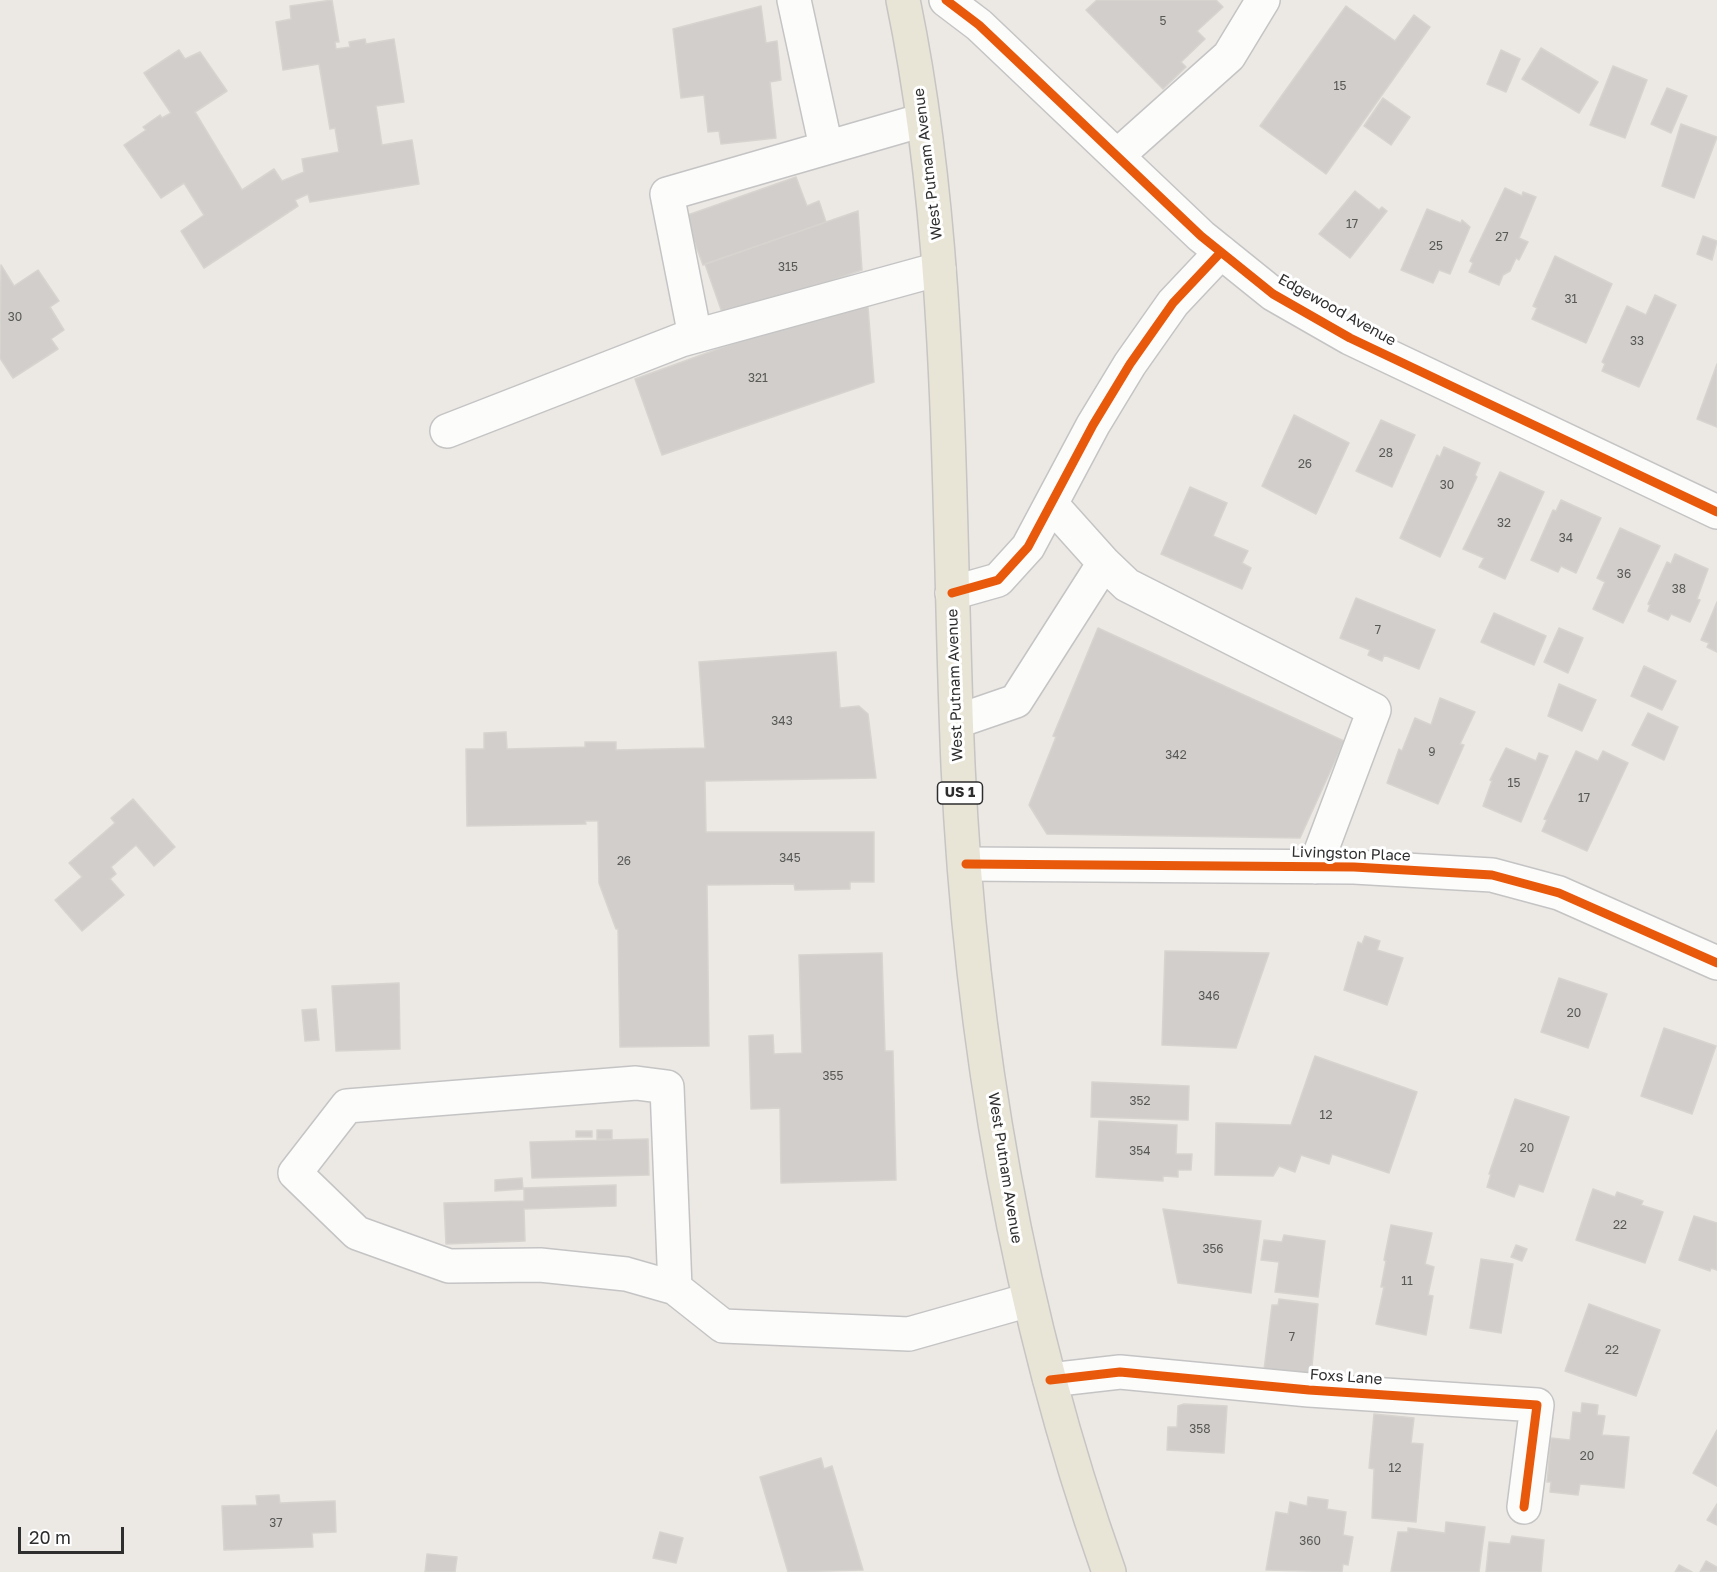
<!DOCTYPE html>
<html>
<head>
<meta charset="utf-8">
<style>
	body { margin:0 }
	#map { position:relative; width:1717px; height:1572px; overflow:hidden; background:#ece8e4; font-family:"Golos Text",sans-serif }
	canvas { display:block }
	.scale { position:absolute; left:18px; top:1527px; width:106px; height:27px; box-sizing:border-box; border:3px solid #2e2e2e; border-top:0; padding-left:8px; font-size:18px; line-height:21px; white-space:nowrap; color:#2e2e2e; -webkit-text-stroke:4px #fff; paint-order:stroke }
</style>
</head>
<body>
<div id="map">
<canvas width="1717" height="1572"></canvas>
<div class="scale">20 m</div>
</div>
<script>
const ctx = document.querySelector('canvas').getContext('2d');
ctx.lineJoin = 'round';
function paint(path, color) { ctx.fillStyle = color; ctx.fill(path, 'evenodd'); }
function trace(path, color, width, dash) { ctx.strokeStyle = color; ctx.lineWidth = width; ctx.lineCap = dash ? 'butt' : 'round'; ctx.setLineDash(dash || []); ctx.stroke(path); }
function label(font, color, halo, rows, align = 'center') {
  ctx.font = font + ' "Golos Text",sans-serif'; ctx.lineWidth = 6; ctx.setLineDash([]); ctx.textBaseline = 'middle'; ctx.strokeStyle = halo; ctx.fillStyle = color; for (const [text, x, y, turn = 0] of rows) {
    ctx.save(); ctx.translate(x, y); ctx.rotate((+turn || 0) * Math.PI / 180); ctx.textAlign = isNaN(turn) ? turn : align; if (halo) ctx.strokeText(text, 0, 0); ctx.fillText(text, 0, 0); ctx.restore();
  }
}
const building = new Path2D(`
	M332,0L339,42H335L336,49L350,47L349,42L365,39L366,44L394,39L404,102L376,106L382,145L412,140L419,184L310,202L308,194L295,200L298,206L204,268L181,231L204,215L184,183L161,198L124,145L146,130L143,127L160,115L162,118L171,113L144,73L179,50L185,59L200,52L227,91L195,112L242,190L274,169L282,181L304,172L302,159L339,152L335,128L330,129L319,64L283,70L276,22L291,19L290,6Z
	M1097,0H1216L1223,7L1197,31L1205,39L1181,62L1186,67L1163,89L1086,10Z
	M761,6L766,43L777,41L781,80L770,82L776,138L721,144L719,131L708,132L704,95L681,98L673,29Z
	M1346,6L1395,41L1414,15L1430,27L1326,174L1260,126Z
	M1541,48L1598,82L1579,113L1522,79Z
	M1501,50L1520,59L1506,92L1487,84Z
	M1613,66L1647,80L1625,138L1590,125Z
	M1667,88L1687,96L1671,133L1651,124Z
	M1383,98L1410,117L1391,145L1364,126Z
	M1681,124L1717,137L1694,198L1662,186Z
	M796,177L807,206L819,201L826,222L703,265L685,216Z
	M1505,188L1522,196L1523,192L1536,197L1519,238L1528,242L1519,260L1516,258L1510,271L1503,275L1499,285L1469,272L1473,263L1470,261Z
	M1355,191L1379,210L1382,207L1387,211L1350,258L1319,234Z
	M1427,209L1461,223L1462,220L1470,227L1450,274L1439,270L1433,283L1401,270Z
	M858,211L862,270L724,318L705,264Z
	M1703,236L1717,241L1712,260L1697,254Z
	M1555,256L1612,284L1586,343L1532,319L1537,308L1533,306Z
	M1,265L14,286L38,270L59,301L50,307L64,330L51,339L58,349L13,378L0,358Z
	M867,295L874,382L662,455L635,379Z
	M1655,295L1676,305L1639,387L1602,371L1605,364L1602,362L1627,306L1646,315Z
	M1717,364V427L1697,419Z
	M1294,415L1349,443L1316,514L1262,486Z
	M1381,420L1415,435L1392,487L1356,471Z
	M1444,447L1480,463L1475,475L1477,477L1440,557L1400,538L1437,455L1440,457Z
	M1500,472L1544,492L1505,579L1479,567L1484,558L1463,549Z
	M1190,487L1227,503L1213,536L1248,551L1242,563L1251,568L1242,589L1161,554Z
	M1561,500L1601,518L1576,573L1561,566L1558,572L1531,560L1553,510L1556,511Z
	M1620,528L1660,546L1623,623L1593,609L1605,582L1597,578Z
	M1675,554L1708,569L1697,599L1700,600L1690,622L1671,614L1668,620L1648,611L1650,605L1648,604L1667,562L1671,564Z
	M1356,598L1435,630L1419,669L1384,655L1382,661L1368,655L1370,650L1340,638Z
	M1717,602V652L1707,647L1709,643L1701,640Z
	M1494,613L1546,636L1534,665L1481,642Z
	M1098,628L1344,741L1300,838L1047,834L1029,805L1056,737L1053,736Z
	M1559,628L1583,638L1568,673L1544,662Z
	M836,652L840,708L859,706L868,714L876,778L705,781L706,832H874V882H850V889L795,890L794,884L707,885L709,1046L620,1047L618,929H616L599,883L598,821H585L586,824L467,826L466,749H484V733L506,732L507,749L585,747V742H616V750L705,748L699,662Z
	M1644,666L1676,681L1662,710L1631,696Z
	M1559,684L1596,700L1582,731L1548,716Z
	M1440,698L1475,712L1460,744L1464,745L1438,804L1387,783L1399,749L1402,751L1415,718L1431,725Z
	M1648,713L1678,727L1664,760L1632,745Z
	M1506,748L1536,761L1539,753L1548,756L1521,822L1483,806L1492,781L1490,780Z
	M1576,751L1598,761L1603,751L1628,763L1587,851L1542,831L1547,820L1544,819Z
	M133,799L175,847L154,866L136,845L111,867L116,874L110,879L124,895L82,931L55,900L82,877L69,863L115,823L111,818Z
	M1365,936L1380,941L1377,950L1403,958L1387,1005L1344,990L1358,942L1362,944Z
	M1165,951L1269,953L1236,1048L1162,1045Z
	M882,953L885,1051H893L896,1180L781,1183L780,1108L751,1109L749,1036L773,1035L774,1054L802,1053L799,955Z
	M1559,978L1607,994L1588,1048L1541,1032Z
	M399,983L400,1049L336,1051L332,986Z
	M316,1009L319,1040L305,1041L302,1010Z
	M1664,1028L1716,1046L1692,1114L1641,1096Z
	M1315,1056L1417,1092L1389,1173L1332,1154L1329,1164L1301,1155L1295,1172L1279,1166L1273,1176L1215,1175L1216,1123L1291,1125Z
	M1092,1082L1189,1086L1188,1120L1091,1117Z
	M1515,1099L1569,1117L1543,1192L1519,1184L1514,1197L1487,1187L1491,1174H1489Z
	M1099,1121L1177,1125L1176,1154H1192L1191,1170H1178V1177L1163,1176V1181L1096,1177Z
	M597,1130H612V1139H597Z
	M576,1131H592V1137H576Z
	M648,1139L649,1175L532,1178L530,1142Z
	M522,1178L523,1189L495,1191V1180Z
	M616,1185V1206L524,1209L525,1241L446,1244L444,1203L524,1201V1188Z
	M1593,1189L1615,1197L1617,1192L1643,1201L1641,1205L1663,1212L1645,1263L1576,1240Z
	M1163,1209L1261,1221L1251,1293L1178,1283Z
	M1694,1216L1717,1223V1270L1711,1268L1710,1271L1679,1260Z
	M1391,1225L1432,1233L1425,1264L1434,1267L1428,1295L1433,1296L1426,1335L1376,1324L1384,1287H1381L1386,1261L1384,1260Z
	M1284,1235L1325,1241L1318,1297L1275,1292L1279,1262L1261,1260L1264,1240L1282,1242Z
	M1516,1245L1527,1249L1522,1261L1511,1257Z
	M1481,1259L1513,1264L1501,1333L1470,1328Z
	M1279,1299L1318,1304L1311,1376L1264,1370L1272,1305H1278Z
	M1589,1304L1660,1330L1636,1396L1565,1371Z
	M1582,1403L1598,1405L1597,1415L1605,1416L1602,1435L1629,1437L1624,1488L1580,1484L1578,1495L1550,1492L1551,1482H1547L1551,1438L1570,1440L1573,1412L1581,1413Z
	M1184,1404L1227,1406L1224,1453L1167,1450L1168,1427H1177L1178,1406Z
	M1374,1414L1414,1418L1411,1443L1423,1444L1416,1522L1372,1518L1374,1469L1369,1468Z
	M1717,1430V1486L1693,1473Z
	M821,1458L824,1469L832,1466L863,1570L788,1572L760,1477Z
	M279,1495L280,1503L335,1501L336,1532L312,1533L313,1547L224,1550L222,1506L257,1505L256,1496Z
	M1308,1497L1328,1500L1327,1509L1346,1512L1343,1535L1353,1537L1348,1565L1343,1564L1342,1572L1266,1570L1276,1512L1288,1514L1290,1502L1307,1506Z
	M1717,1504V1525L1707,1520Z
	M1446,1522L1485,1527L1479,1572H1391L1398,1532H1408V1528L1445,1533Z
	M660,1532L683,1538L676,1563L653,1558Z
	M1512,1536L1544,1540L1541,1572H1486L1489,1542L1510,1544Z
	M427,1554L457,1557L455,1572H425Z
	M1706,1561L1717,1567V1572H1700Z
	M1679,1565L1692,1572H1675Z`);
const minor = new Path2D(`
	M794,0L826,147
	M946,0L979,25L1201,236L1273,294L1350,338L1717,512
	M1117,156L1229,56L1263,0
	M695,336L667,194L923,120
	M447,431L681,340L939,269
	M1104,563L1127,585L1374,710L1315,867
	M952,593L998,580L1028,547L1093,425L1130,364L1173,303L1221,252
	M958,721L1016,701L1104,563L1052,505
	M966,864L1354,867L1492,875L1559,893L1717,963
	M675,1288L667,1087L636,1083L347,1106L295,1173L357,1233L449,1266L540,1265L626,1274L675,1288L723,1326L909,1334L1029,1300
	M1050,1380L1120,1372L1309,1390L1537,1405L1524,1507`);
const major = new Path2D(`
	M903,0C955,251 947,510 958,765C970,1035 1018,1317 1109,1572`);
const cycleway = new Path2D(`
	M946,0L979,25L1201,236L1273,294L1350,338L1717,512
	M952,593L998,580L1028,547L1093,425L1130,364L1173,303L1221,252
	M966,864L1354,867L1492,875L1559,893L1717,963
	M1050,1380L1120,1372L1309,1390L1537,1405L1524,1507`);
const numberNames = [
	["5",1163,21],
	["15",1340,86],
	["17",1352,224],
	["27",1502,237],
	["25",1436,246],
	["315",788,267],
	["31",1571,299],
	["30",15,317],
	["33",1637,341],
	["321",758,378],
	["28",1386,453],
	["26",1305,464],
	["30",1447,485],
	["32",1504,523],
	["34",1566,538],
	["36",1624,574],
	["38",1679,589],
	["7",1378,630],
	["343",782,721],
	["9",1432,752],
	["342",1176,755],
	["15",1514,783],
	["17",1584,798],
	["345",790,858],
	["26",624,861],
	["346",1209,996],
	["20",1574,1013],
	["355",833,1076],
	["352",1140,1101],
	["12",1326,1115],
	["20",1527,1148],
	["354",1140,1151],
	["22",1620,1225],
	["356",1213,1249],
	["11",1407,1281],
	["7",1292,1337],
	["22",1612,1350],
	["358",1200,1429],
	["20",1587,1456],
	["12",1395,1468],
	["37",276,1523],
	["360",1310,1541]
];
const shields = [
	[960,793,45]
];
const shieldNames = [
	["US 1",960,793]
];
const streetNames = [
	["West Putnam Avenue",928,164,-97],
	["Edgewood Avenue",1337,310,29],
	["West Putnam Avenue",955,685,-92],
	["Livingston Place",1351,854,2],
	["West Putnam Avenue",1005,1168,81],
	["Foxs Lane",1346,1377,4]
];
paint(building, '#d1cecb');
trace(building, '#d7d4d0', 1.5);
trace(minor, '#c5c4c5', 36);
trace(major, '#c6c5c4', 36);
trace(minor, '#fcfcfb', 33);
trace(major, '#e8e4d6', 33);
trace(cycleway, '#e8590c', 9);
label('12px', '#585857', null, numberNames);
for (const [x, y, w] of shields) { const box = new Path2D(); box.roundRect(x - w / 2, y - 11, w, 22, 4.5); ctx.fillStyle = '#fff'; ctx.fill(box); trace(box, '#2e2e2e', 1.5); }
label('bold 14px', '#2e2e2e', null, shieldNames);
label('15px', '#2e2e2e', '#fff', streetNames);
</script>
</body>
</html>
